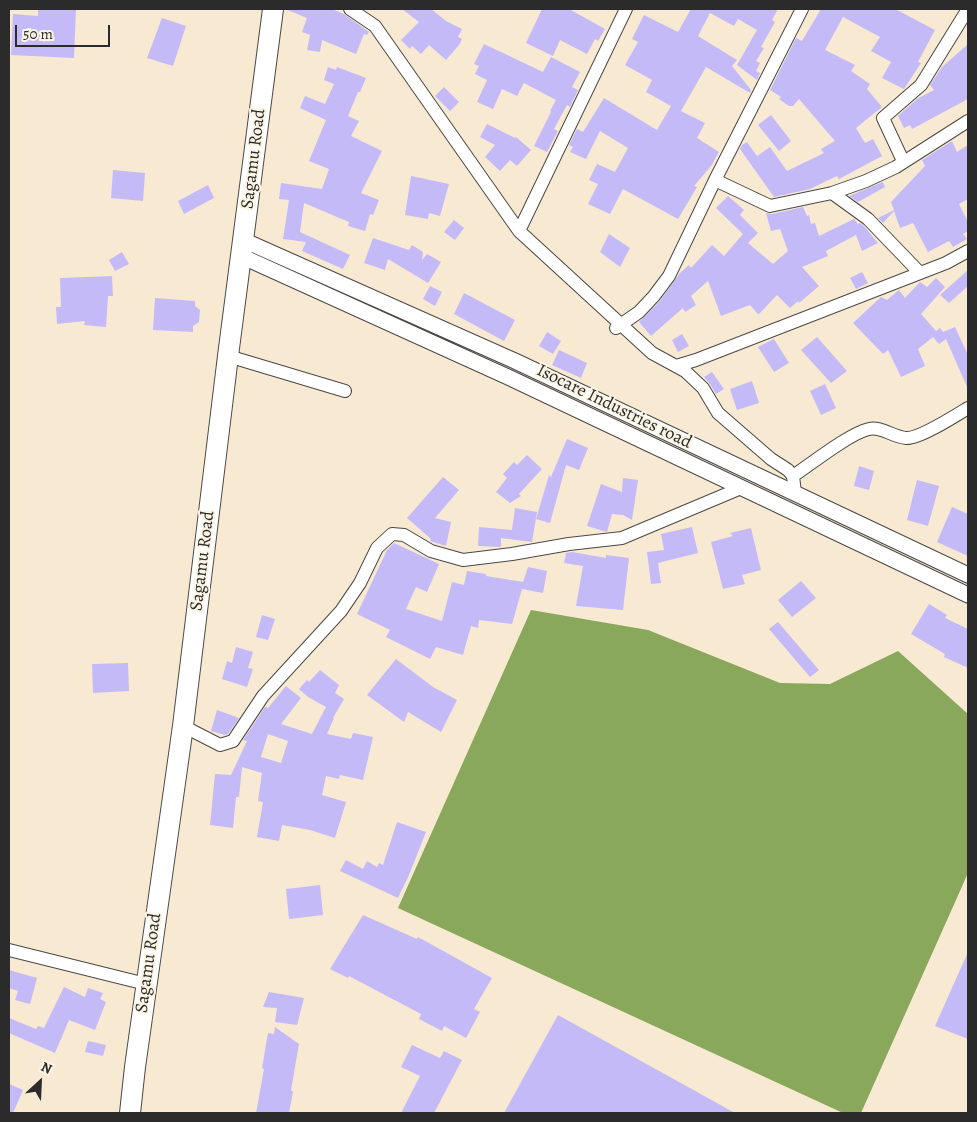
<!DOCTYPE html>
<html>
<head>
<meta charset="utf-8">
<style>
	body { margin:0 }
	#map { position:relative; width:977px; height:1122px; overflow:hidden; background:#f8e9d3; font-family:Alegreya,serif }
	canvas { display:block }
	.frame { position:absolute; inset:0; border:10px solid #2b2b2b; pointer-events:none }
	.north { position:absolute; left:15px; top:1057px; width:50px; height:50px; -webkit-text-stroke:4px #fcf5e5; paint-order:stroke; rotate:25deg; font-size:14px; font-weight:700; line-height:20px; text-align:center; color:#2b2b2b }
	.north::after { content:''; display:block; margin:auto; width:18px; height:22px; background:#2b2b2b; clip-path:polygon(50% 0,100% 100%,50% 72%,0 100%) }
	.scale { position:absolute; left:15px; top:25px; width:95px; height:22px; box-sizing:border-box; border:2px solid #2b2b2b; border-top:0; padding-left:6px; font-size:15px; line-height:18px; white-space:nowrap; color:#2b2b2b; -webkit-text-stroke:4px #fcf5e5; paint-order:stroke }
</style>
</head>
<body>
<div id="map">
<canvas width="977" height="1122"></canvas>
<div class="frame"></div>
<div class="north">N</div>
<div class="scale">50 m</div>
</div>
<script>
const ctx = document.querySelector('canvas').getContext('2d');
ctx.lineJoin = 'round';
function paint(path, color) { ctx.fillStyle = color; ctx.fill(path, 'evenodd'); }
function trace(path, color, width, dash) { ctx.strokeStyle = color; ctx.lineWidth = width; ctx.lineCap = dash ? 'butt' : 'round'; ctx.setLineDash(dash || []); ctx.stroke(path); }
function label(font, color, halo, rows, align = 'center') {
  ctx.font = font + ' Alegreya,serif'; ctx.lineWidth = 4; ctx.setLineDash([]); ctx.textBaseline = 'middle'; ctx.strokeStyle = halo; ctx.fillStyle = color; for (const [text, x, y, turn = 0] of rows) {
    ctx.save(); ctx.translate(x, y); ctx.rotate((+turn || 0) * Math.PI / 180); ctx.textAlign = isNaN(turn) ? turn : align; if (halo) ctx.strokeText(text, 0, 0); ctx.fillText(text, 0, 0); ctx.restore();
  }
}
const forest = new Path2D(`
	M531,610L648,630L780,683L830,684L898,651L968,714V873L861,1113H843L398,908Z`);
const building = new Path2D(`
	M38,9H76L74,58L11,55L13,14L38,16Z
	M285,9H332L344,14L369,32L367,35L364,34L356,54L322,40L320,52L307,50L310,35L302,32L307,18Z
	M402,9H431L446,21L462,29L458,37L462,39L459,45L446,60L429,45L421,54L412,46L410,49L401,40L419,22Z
	M542,9H569L605,29L598,41L595,39L587,54L560,40L553,56L526,43Z
	M691,9H778L772,20L775,22L761,47L764,48L756,61L760,63L756,71L760,73L757,80L737,65L757,30L738,19L734,26L710,13L698,36L737,60L732,66L751,90L750,93L706,67L681,111L705,123L697,138L719,152L711,166L694,186L697,187L678,219L623,189L610,214L588,204L598,184L589,180L597,164L615,172L628,148L600,131L586,159L570,152L573,147L569,145L577,129L583,132L604,98L657,130L671,106L646,92L652,80L625,65L638,42L632,39L644,15L678,32Z
	M821,9H895L935,30L918,62L921,63L904,89L882,78L891,62L871,51L880,37L843,17L825,50L855,65L851,71L870,84L867,89L882,107L856,128L865,143L873,139L882,156L839,179L837,176L810,189L774,197L740,149L742,145L747,142L757,156L770,147L787,171L824,153L821,149L835,141L799,99L793,106H789L779,99L781,97L770,90L796,38L802,41Z
	M162,18L186,26L173,66L147,58Z
	M484,44L543,72L551,57L580,72L572,87L578,90L570,107L567,105L554,129L558,131L547,152L534,146L551,112L550,111L556,100L524,83L517,96L502,89L493,109L477,102L487,80L475,74L479,66L474,64Z
	M968,44V99L912,129L910,125L904,128L898,116L917,99L934,90L930,85L942,67Z
	M328,67L336,70L337,67L366,78L360,92H358L348,116L359,121L351,136L382,151L361,193L379,200L373,215L370,214L365,231L348,226L349,222L304,203L300,232L350,255L343,269L302,251L306,242L283,239L289,200L279,199L281,183L322,189L329,169L309,161L326,120L300,108L305,96L325,104L334,84L324,80Z
	M444,87L459,102L450,111L435,96Z
	M771,115L791,141L779,151L758,125Z
	M487,124L515,138L516,137L531,150L517,166L510,160L500,171L485,157L495,145L480,137Z
	M952,141L957,152L968,145V199L959,204L968,222V231L963,234L967,239L953,247L949,241L928,252L913,223L900,228L894,211L883,223L878,218L894,210L891,202L925,166L922,160Z
	M113,170L145,173L143,201L111,198Z
	M411,176L449,184L440,216L429,213L428,219L405,215Z
	M883,182L885,187L858,202L849,196Z
	M208,185L214,198L184,214L178,201Z
	M728,196L744,210L740,215L758,233L748,243L773,264L788,251L780,229L771,231L766,213L772,214L803,207L807,216L809,215L811,224L815,223L819,236L854,219L858,224L860,223L863,225L878,243L862,251L856,235L826,251L828,256L802,267L819,286L799,303L798,301L790,308L777,295L759,314H758L750,305L721,316L708,281L691,296L696,305L685,312L683,308L651,336L639,322L660,301L680,273L689,265L691,268L712,245L724,256L743,234L716,208Z
	M454,220L464,228L455,240L444,232Z
	M609,234L630,248L620,267L600,252Z
	M373,238L409,250L412,245L423,252L422,260L427,254L441,262L428,283L388,259L385,270L364,263Z
	M122,252L129,264L115,271L109,260Z
	M968,270V286L949,303L940,295Z
	M862,272L868,283L856,289L850,278Z
	M112,276L113,296H108L106,327L84,325L85,321L57,324L56,307H61L60,278Z
	M936,278L945,287L921,314L936,331L940,328L943,332L955,327L968,355V389L946,339L939,344L933,337L918,349L925,366L901,377L888,350L883,354L853,323L881,297L887,300L899,290L905,298L920,282L927,287Z
	M430,286L442,292L435,306L423,299Z
	M464,293L515,320L504,341L454,314Z
	M155,298L195,301V306L200,310L199,322L193,326V332L153,330Z
	M547,332L561,341L553,354L539,346Z
	M682,334L689,346L678,352L672,340Z
	M817,337L847,371L831,383L801,350Z
	M774,339L789,363L774,372L758,347Z
	M559,350L587,363L581,378L552,365Z
	M712,372L724,389L716,394L710,384L704,377Z
	M752,381L759,403L737,410L730,389Z
	M825,384L836,408L821,415L810,391Z
	M567,439L588,448L579,470L566,465L550,523L536,519L549,475L551,477Z
	M527,455L542,469L519,494L521,496L510,503L496,492L507,478L503,474L514,462L517,465Z
	M859,466L874,471L869,490L854,486Z
	M443,477L459,490L435,518L451,522L446,546L430,541L431,539L407,518Z
	M623,478L638,480L632,520L623,515L612,514L607,532L587,526L601,484L622,492Z
	M917,480L939,486L928,526L907,520Z
	M952,507L968,514V556L937,542Z
	M515,508L537,512L532,542L501,538V547L478,546L479,527L512,530Z
	M692,527L698,553L658,563L661,583L651,584L647,552L664,550L661,534Z
	M751,528L761,570L742,575L745,584L723,589L711,542L733,536L730,533Z
	M394,543L439,564L427,592L416,587L406,609L442,621L452,582L464,585L467,571L486,574V576L523,582L528,567L547,571L543,593L522,589L512,624L479,620L478,628L471,626L463,655L436,647L430,659L386,637L390,630L357,614L387,550Z
	M572,552L606,558V555L629,558L623,610L576,606L583,566L564,563L566,553Z
	M801,581L816,598L792,617L778,600Z
	M929,604L947,615L945,618L968,629V668L944,657L945,654L911,634Z
	M262,615L275,619L268,640L256,637Z
	M778,622L819,670L810,677L769,629Z
	M236,647L253,652L248,668L253,669L247,687L222,679L227,661L232,663Z
	M396,659L433,687L457,700L441,732L408,712L404,722L367,695Z
	M128,663L129,691L93,693L92,664Z
	M320,670L339,685L335,693L344,699L333,718H334L327,734L351,739L353,733L373,737L363,780L340,775L339,779L326,776L322,795L346,802L335,838L310,830L282,825L279,841L257,837L263,802L258,801L262,773L242,767L239,797H236L233,828L210,825L215,774L231,775L247,741L243,740L265,707L268,708L286,686L301,698L281,724L312,734L326,707L308,697L299,689L307,680L309,682ZM268,734L288,741L281,763L261,757Z
	M217,710L239,718L228,734L225,735L211,731Z
	M397,822L426,832L409,875L398,898L340,871L346,860L363,869L367,861L377,867L379,863L383,865Z
	M320,885L323,915L289,919L286,889Z
	M363,915L417,939L418,937L492,978L474,1009L480,1012L466,1038L444,1026L442,1031L419,1019L421,1014L349,976L348,978L330,969Z
	M968,952V1039L935,1026Z
	M9,970L37,978L30,1004L15,1000L18,991L9,988Z
	M64,987L85,997L88,988L103,993L100,999L106,1002L95,1030L69,1020L55,1053L9,1033V1018L36,1029L38,1026L44,1028Z
	M269,992L304,998L297,1025L275,1022L277,1008L263,1007Z
	M558,1015L735,1113H504Z
	M275,1027L299,1044L291,1090L293,1092L289,1113H256L264,1069L262,1068L268,1033L274,1034Z
	M88,1041L106,1045L103,1056L85,1052Z
	M412,1045L440,1058L444,1051L462,1060L434,1113H401L420,1076L401,1067Z
	M9,1084L23,1090L13,1113H9Z`);
const minor = new Path2D(`
	M350,9L375,26L519,231L652,353L685,371L703,388L718,413L771,459L788,470L793,476L795,493
	M903,161L883,118L921,85L968,9
	M715,180L770,206L832,193L866,181L896,167L968,121
	M832,193L868,219L920,273
	M519,231L626,9
	M616,328L639,312L654,296L669,276L715,180L802,9
	M228,356L345,391
	M676,366L696,360L946,263L968,251
	M793,476C811,464 850,433 869,429C881,426 893,437 906,438C919,439 955,416 968,408
	M183,726L220,745L233,741L263,696L341,611L360,583L377,548L392,534L404,535L431,551L463,560L512,554L569,544L622,538L741,488
	M9,950L146,984`);
const tertiary = new Path2D(`
	M243,240L515,361L968,575
	M241,256L508,377L968,595`);
const trunk = new Path2D(`
	M130,1113L135,1067L183,726L228,356L273,9`);
const streetNames = [
	["Sagamu Road",254,159,-83],
	["Isocare Industries road",614,407,26],
	["Sagamu Road",203,561,-83],
	["Sagamu Road",149,963,-82]
];
paint(forest, '#89a85b');
paint(building, '#c4baf8');
trace(minor, '#4a4844', 14);
trace(tertiary, '#4a4844', 17);
trace(trunk, '#4a4844', 22);
trace(minor, '#fff', 12);
trace(tertiary, '#fff', 15);
trace(trunk, '#fff', 20);
label('18px', '#2b2b2b', '#fcf5e5', streetNames);
</script>
</body>
</html>
